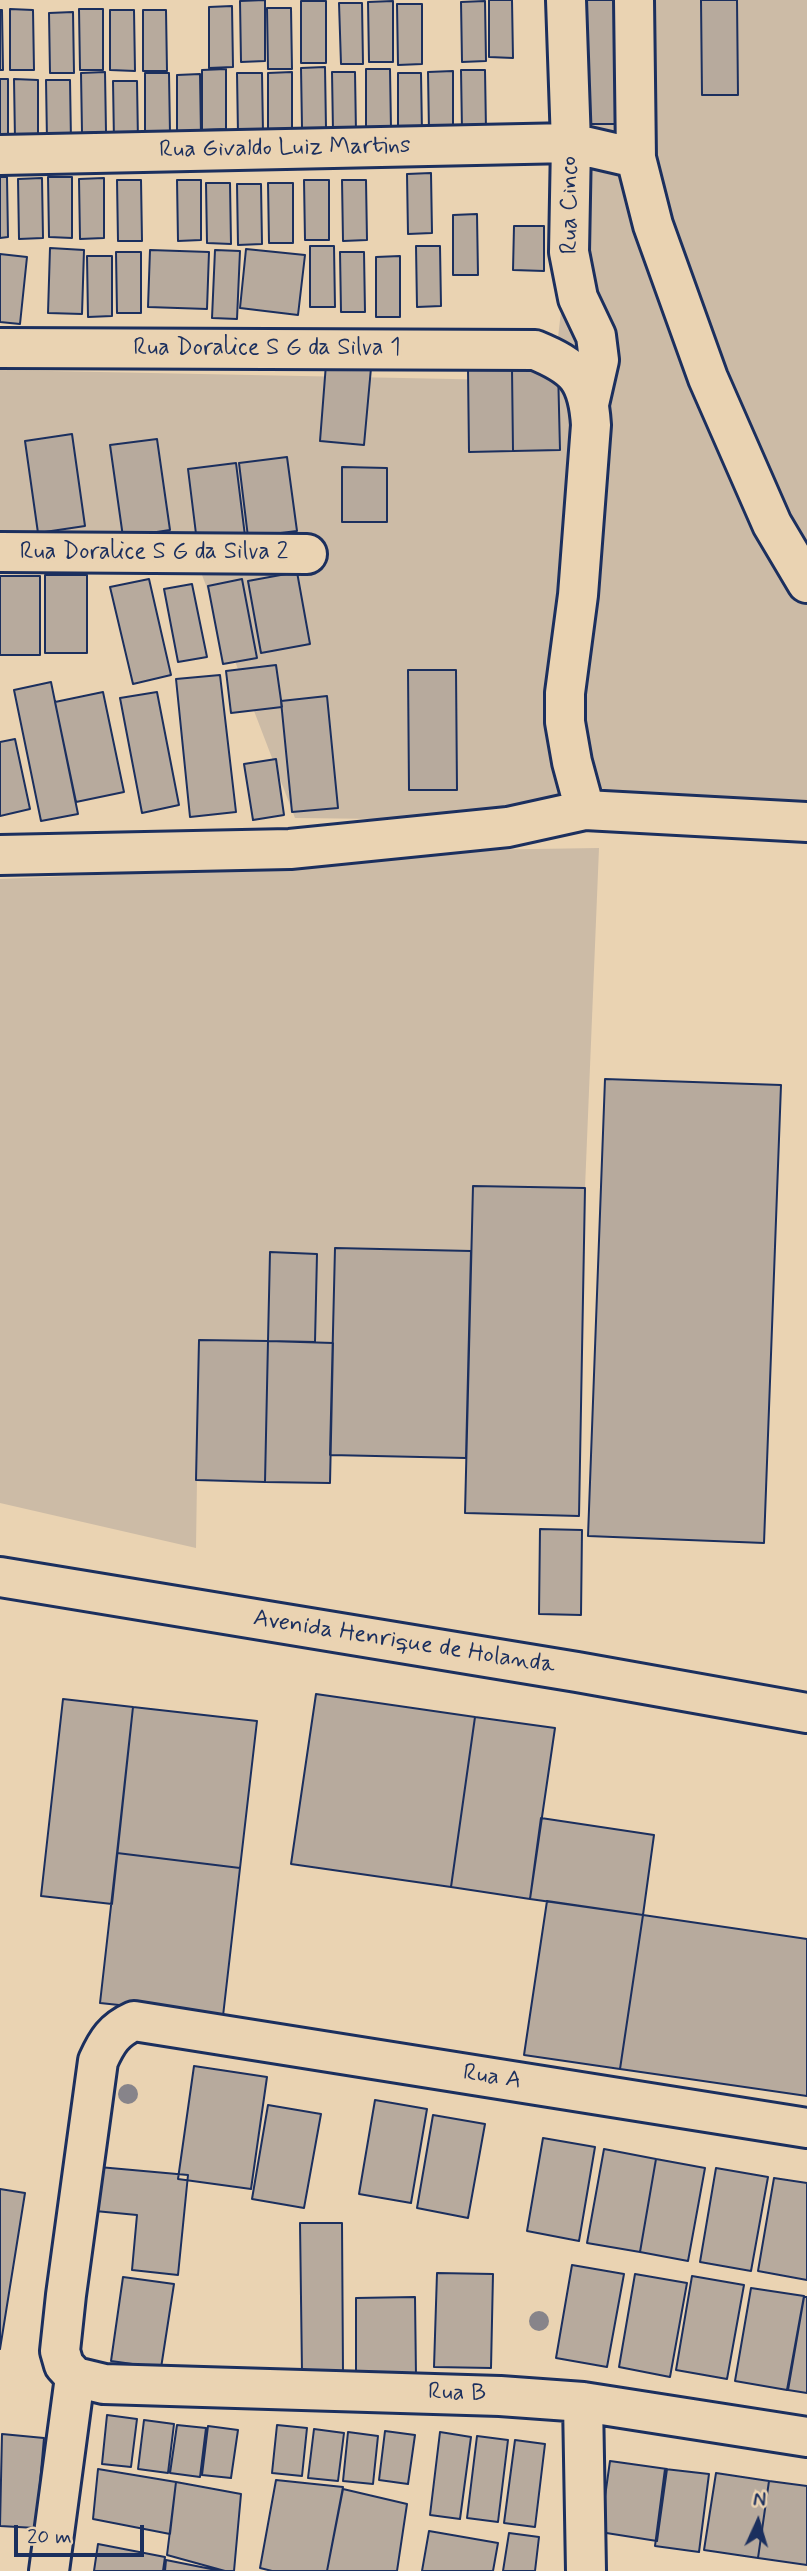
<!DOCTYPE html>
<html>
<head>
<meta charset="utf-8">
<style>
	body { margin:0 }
	#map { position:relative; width:807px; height:2571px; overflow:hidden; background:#ead3b2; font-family:Mynerve,sans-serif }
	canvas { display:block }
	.north { position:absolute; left:723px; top:2487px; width:70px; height:70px; -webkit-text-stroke:5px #ead3b2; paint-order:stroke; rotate:4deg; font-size:19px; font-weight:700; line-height:28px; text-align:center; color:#1b2f5e }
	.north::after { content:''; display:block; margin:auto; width:24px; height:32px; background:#1b2f5e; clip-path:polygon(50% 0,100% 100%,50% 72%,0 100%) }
	.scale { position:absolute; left:14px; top:2525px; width:130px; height:32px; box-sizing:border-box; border:4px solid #1b2f5e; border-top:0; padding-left:9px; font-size:21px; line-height:24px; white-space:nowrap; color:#1b2f5e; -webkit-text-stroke:5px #ead3b2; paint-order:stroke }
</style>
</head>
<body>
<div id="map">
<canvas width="807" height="2571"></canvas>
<div class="north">N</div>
<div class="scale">20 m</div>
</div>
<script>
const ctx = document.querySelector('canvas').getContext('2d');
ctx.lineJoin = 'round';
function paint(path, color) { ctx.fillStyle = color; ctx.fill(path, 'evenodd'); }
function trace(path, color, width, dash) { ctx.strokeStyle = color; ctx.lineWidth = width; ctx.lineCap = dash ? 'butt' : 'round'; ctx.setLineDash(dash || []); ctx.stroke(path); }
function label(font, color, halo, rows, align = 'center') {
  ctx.font = font + ' Mynerve,sans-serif'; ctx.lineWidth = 7; ctx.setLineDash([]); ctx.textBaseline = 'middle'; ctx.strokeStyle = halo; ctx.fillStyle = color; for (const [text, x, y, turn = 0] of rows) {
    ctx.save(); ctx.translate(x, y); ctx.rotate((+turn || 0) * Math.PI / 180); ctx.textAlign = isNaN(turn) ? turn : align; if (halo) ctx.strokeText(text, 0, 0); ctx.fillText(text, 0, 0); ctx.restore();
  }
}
const green = new Path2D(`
	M576,0H807V824L295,818L202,575L0,548V370L553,381L579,155Z
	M599,848L585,1188L473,1186L471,1251L335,1248L333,1343L199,1340L196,1548L0,1503V879L142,873L401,851Z`);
const building = new Path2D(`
	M265,0V61L241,62L240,1Z
	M489,0H512L513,58L489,57Z
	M586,0H622L623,124H587Z
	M701,0H737L738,95H702Z
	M301,1H326V63H301Z
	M393,1V62H369L368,2Z
	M485,1L486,61L462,62L461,2Z
	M339,3H362L363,64H341Z
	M397,4H422V64L398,65Z
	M232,6L233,67L209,68V7Z
	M267,8H291L292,69H268Z
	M10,9L33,10L34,70H10Z
	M79,9H103V70H80Z
	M0,10H2L3,70H0Z
	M110,10H134L135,71L110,70Z
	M143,10H166L167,71H143Z
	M73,12L74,73H50L49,13Z
	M325,67L326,128H302L301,68Z
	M226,69V129L202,130V70Z
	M366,69H390L391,129H366Z
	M461,70H485L486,130L462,131Z
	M453,71V132H429L428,72Z
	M105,72L106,132L82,133L81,73Z
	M292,72V132L268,133V73Z
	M332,72H355L356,133L333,132Z
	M145,73H169L170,133L145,134Z
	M237,73H262L263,133L238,134Z
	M398,73H421L422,133H398Z
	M200,74L201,135H177V75Z
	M0,79H8V139H0Z
	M14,79L38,80V140H15Z
	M46,80H70L71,141H47Z
	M113,81H137L138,141L114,142Z
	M431,173L432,233L408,234L407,174Z
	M0,177H7L8,237L0,238Z
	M48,177H72V238L49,237Z
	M42,178L43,238L19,239L18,179Z
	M104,178V238L80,239L79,179Z
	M117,180H141L142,241H118Z
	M177,180H201V240L178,241Z
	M304,180H329V240H305Z
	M342,180H366L367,240L343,241Z
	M206,183H230L231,244L207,243Z
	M268,183H293V243H269Z
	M237,184H261L262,244L238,245Z
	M477,214L478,275H453V215Z
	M514,226H544V271L513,270Z
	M310,246H334L335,307H310Z
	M416,246H440L441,306L417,307Z
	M50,248L84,250L82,314L48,313Z
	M246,249L305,255L298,315L240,308Z
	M150,250L209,252L207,309L148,307Z
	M215,250L240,251L237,319L212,318Z
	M116,252H141V313H117Z
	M340,252H364L365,312H341Z
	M0,254L27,257L20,324L0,322Z
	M87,256H112V316L88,317Z
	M400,256V317H376V257Z
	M326,364L371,368L364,445L320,441Z
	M558,368L560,450L513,451L512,369Z
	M468,369H512L513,451L469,452Z
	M72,434L85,526L38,533L25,441Z
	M157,439L170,530L123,537L110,445Z
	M287,457L297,531L248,537L239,463Z
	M236,463L245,536L197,542L188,469Z
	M342,467L387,468V522H342Z
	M297,572L310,644L261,653L248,581Z
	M45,575H87V653H45Z
	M0,576H40V655H0Z
	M149,579L171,675L133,684L110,587Z
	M242,579L257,658L223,664L208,586Z
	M192,584L207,657L178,662L164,589Z
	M276,665L282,707L231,713L226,671Z
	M408,670H456L457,790H409Z
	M220,675L236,812L190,817L176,679Z
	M51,682L78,814L41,821L14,690Z
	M103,692L124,792L76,802L55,702Z
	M157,692L179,805L142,813L120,698Z
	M327,696L338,808L292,812L281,701Z
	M15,739L30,809L0,816V742Z
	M276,759L284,815L253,820L244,764Z
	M605,1079L781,1085L764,1543L588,1536Z
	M473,1186L585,1188L579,1516L465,1513Z
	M335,1248L471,1251L466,1458L330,1455Z
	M270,1252L317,1254L315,1342L268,1341Z
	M199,1340L268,1341L265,1482L196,1480Z
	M268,1341L333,1343L330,1483L265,1482Z
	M540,1529L582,1530L581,1615L539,1614Z
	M316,1694L475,1717L451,1887L291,1864Z
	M63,1699L133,1707L112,1904L41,1896Z
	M133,1707L257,1721L240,1868L117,1853Z
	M475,1717L555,1728L530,1899L451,1887Z
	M541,1818L654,1835L643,1915L530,1899Z
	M117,1853L240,1868L223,2016L100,2003Z
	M547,1901L643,1915L620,2069L524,2055Z
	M643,1915L807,1939V2096L620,2069Z
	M194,2066L267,2077L251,2189L178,2179Z
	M375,2100L427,2109L411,2203L359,2194Z
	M268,2105L321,2114L304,2208L252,2199Z
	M433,2115L485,2124L468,2218L417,2208Z
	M543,2138L595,2147L579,2241L527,2231Z
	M604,2149L656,2159L640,2252L587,2243Z
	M656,2159L705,2168L688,2261L640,2252Z
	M99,2167L188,2175L178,2275L132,2270L137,2215L95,2211Z
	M716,2168L768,2177L751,2271L700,2262Z
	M774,2178L807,2183V2280L758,2271Z
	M0,2189L25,2193L0,2349Z
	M300,2223H342L343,2373H302Z
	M572,2265L624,2274L607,2367L556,2358Z
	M437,2273L493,2274L491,2368L434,2367Z
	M635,2274L687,2283L670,2377L619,2367Z
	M692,2276L744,2285L727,2379L676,2370Z
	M123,2277L174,2284L161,2368L111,2361Z
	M751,2288L804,2296L787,2390L735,2381Z
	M415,2297L416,2377L356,2378V2298Z
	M804,2297H807V2393L788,2390Z
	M107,2415L137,2419L131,2467L102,2464Z
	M144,2420L174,2424L168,2473L138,2469Z
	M177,2425L206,2428L200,2477L170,2473Z
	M277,2425L307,2428L302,2476L272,2473Z
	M208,2426L238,2430L231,2478L202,2475Z
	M314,2429L344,2433L338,2481L308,2478Z
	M385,2431L415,2435L408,2484L379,2480Z
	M348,2432L378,2436L373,2484L343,2481Z
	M440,2432L471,2437L460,2519L430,2515Z
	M2,2434L44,2438L36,2528L0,2526Z
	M477,2436L508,2440L498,2522L467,2518Z
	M515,2440L545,2444L535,2527L504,2523Z
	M610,2461L667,2469L657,2541L600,2532Z
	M98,2469L176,2482L170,2534L93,2519Z
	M665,2469L709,2474L699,2552L655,2546Z
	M716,2473L769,2481L758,2558L704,2550Z
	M276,2480L343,2487L327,2571H272L260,2568Z
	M769,2481L807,2486V2565L758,2558Z
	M176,2482L241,2494L234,2571H225L167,2555Z
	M343,2489L407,2504L397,2571H327Z
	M429,2531L498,2543L493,2571H422Z
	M509,2533L539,2537L535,2571H503Z
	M98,2544L165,2557L163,2571H94Z
	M166,2560L221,2571H165Z`);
const minor = new Path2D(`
	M566,0L571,143L569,252L578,298L596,336L599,360L589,404
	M634,0L636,158
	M0,155L571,143L636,158L653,225L708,378L772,524L807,583
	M0,348L535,350C576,367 588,379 591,425L578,595L565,693V722L572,762L585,810
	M0,552L307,554
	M0,855L290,849L508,827L585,810L807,822
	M807,2128L134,2021C114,2030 107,2041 98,2061L66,2295L60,2351L64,2365L75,2377L104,2384L500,2396L583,2402L807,2437
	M583,2402L586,2571
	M49,2571L75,2377`);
const major = new Path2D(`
	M0,1577L577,1672L807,1713`);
const trees = [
	[128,2094],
	[539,2321]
];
const streetNames = [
	["Rua Givaldo Luiz Martins",285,149,-1],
	["Rua Cinco",571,205,-90],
	["Rua Doralice S G da Silva 1",267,349],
	["Rua Doralice S G da Silva 2",154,553],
	["Avenida Henrique de Holanda",404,1643,9],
	["Rua A",492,2078,9],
	["Rua B",457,2394,2]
];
paint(green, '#ccbba6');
paint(building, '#b7aa9d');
trace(building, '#1b2f5e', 2);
trace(minor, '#1b2f5e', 44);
trace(major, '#1b2f5e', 44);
trace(minor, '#ead3b2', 38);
trace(major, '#ead3b2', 38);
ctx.fillStyle = '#87848a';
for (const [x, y] of trees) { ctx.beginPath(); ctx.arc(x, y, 10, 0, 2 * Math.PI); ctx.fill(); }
label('24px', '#1b2f5e', '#ead3b2', streetNames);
</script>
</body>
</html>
